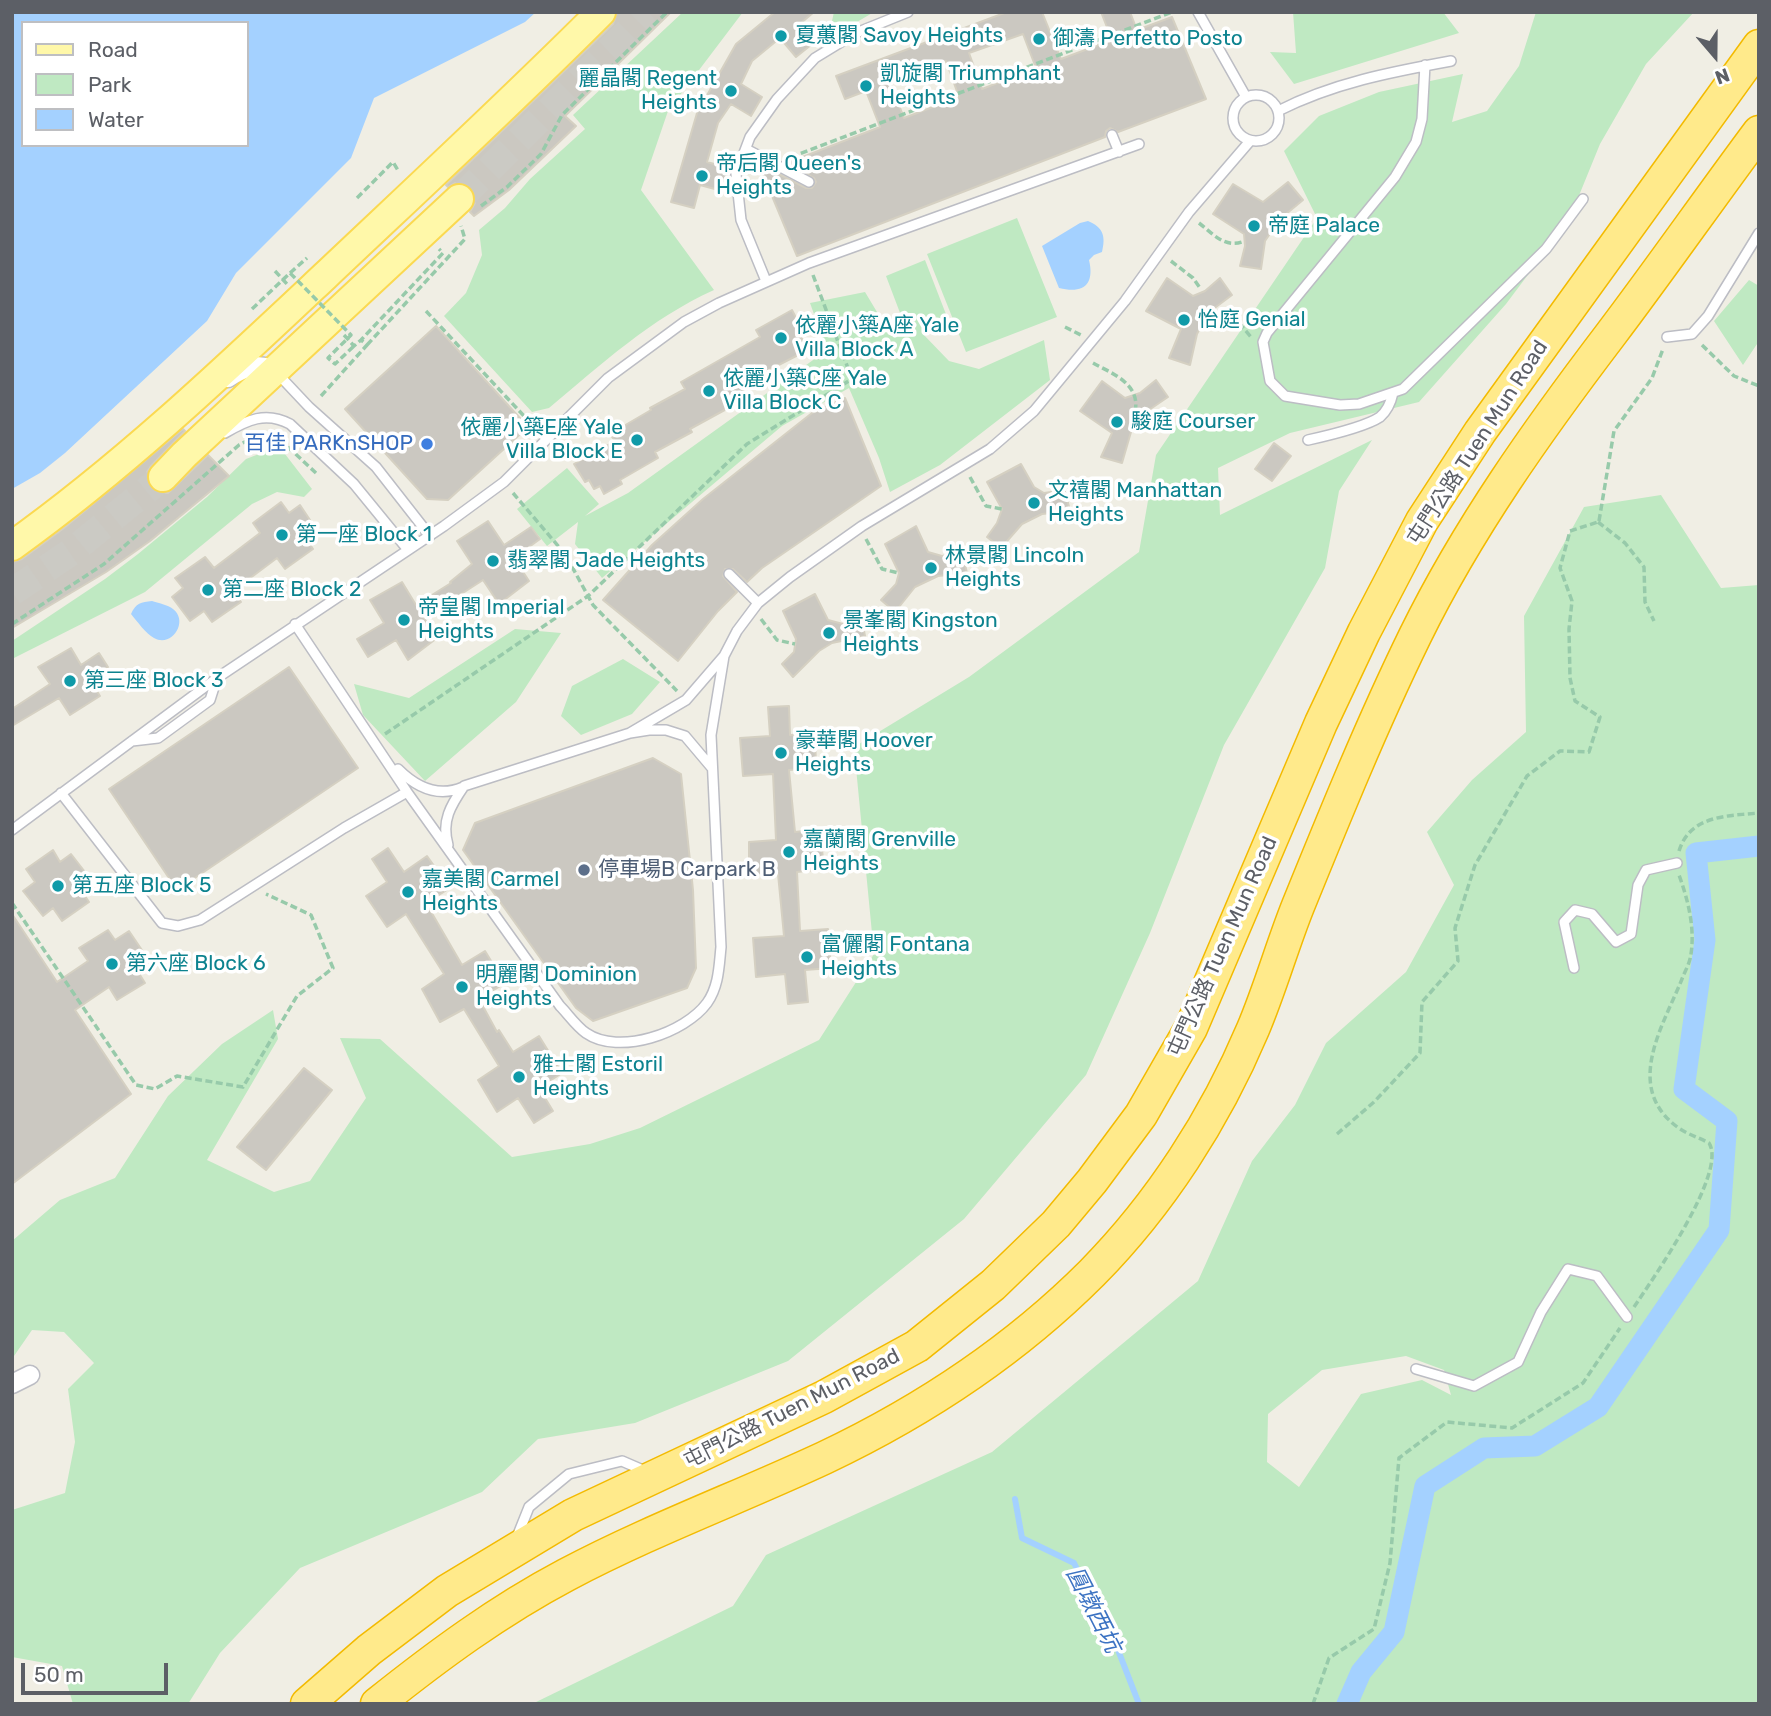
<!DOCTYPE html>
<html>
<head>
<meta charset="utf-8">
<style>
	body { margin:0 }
	#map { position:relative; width:1771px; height:1716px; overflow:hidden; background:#f0eee4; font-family:Rubik,sans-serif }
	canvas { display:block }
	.frame { position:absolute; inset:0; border:14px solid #5c5f66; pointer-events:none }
	.legend { position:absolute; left:21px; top:21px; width:228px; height:126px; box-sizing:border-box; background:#fff; border:2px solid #bebfc2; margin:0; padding:9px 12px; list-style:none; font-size:21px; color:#5c5f66 }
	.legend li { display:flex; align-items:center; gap:14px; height:35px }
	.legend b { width:35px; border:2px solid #bebfc2 }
	.north { position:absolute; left:1680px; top:21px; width:70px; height:70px; -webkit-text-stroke:5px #fff; paint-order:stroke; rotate:160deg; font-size:19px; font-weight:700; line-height:28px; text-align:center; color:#5c5f66 }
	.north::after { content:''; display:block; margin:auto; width:24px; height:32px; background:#5c5f66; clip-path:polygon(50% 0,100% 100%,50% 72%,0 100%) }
	.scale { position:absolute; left:21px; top:1663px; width:147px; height:32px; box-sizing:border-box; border:4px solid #5c5f66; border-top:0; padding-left:9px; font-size:21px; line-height:24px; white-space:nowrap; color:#5c5f66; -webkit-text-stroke:5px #fff; paint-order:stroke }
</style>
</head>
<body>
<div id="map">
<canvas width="1771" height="1716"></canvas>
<div class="frame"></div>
<ul class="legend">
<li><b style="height:9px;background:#fff8a9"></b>Road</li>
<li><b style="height:19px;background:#bfe9c2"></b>Park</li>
<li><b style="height:19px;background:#a4d1ff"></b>Water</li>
</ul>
<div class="north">N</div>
<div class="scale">50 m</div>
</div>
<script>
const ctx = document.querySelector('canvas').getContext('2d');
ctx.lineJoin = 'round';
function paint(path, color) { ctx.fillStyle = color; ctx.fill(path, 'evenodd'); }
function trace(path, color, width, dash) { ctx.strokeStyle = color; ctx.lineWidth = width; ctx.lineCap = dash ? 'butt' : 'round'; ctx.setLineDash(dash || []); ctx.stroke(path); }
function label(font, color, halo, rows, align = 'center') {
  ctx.font = font + ' Rubik,"Noto Sans TC",sans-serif'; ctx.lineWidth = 7; ctx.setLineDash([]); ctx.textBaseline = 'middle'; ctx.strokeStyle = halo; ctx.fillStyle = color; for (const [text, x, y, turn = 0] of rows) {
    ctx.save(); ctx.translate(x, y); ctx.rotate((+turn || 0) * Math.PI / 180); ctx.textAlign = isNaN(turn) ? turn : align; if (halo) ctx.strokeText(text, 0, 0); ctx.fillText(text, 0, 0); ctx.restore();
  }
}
const green = new Path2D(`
	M683,12H743L668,111L641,190L714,290C650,319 602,364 549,408L532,412L444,316L466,293L482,255L479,230L505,208L530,179L585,129L573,115Z
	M834,12H874L828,39Z
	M1293,12H1443L1459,33L1294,84L1270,52L1296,53Z
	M1536,12H1694L1646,64L1600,144L1569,220L1506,304L1419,402L1290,433L1218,468L1220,515L1372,440L1339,491L1325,568L1224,745L1150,933L1086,1075L964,1219L788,1361L635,1423L538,1439L482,1492L300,1568L220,1653L188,1704H73L62,1666L12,1657V1510L65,1493L75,1442L68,1389L94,1363L64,1332L32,1330L14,1356L12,1355V1241L60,1200L115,1178L168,1096L222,1044L273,1010L278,1039L207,1160L274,1192L310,1181L366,1098L340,1038L380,1039L512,1157L590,1144L640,1128L819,1040L874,954L854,747L969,677L1139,552L1156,455L1317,218L1284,151L1319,116L1379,92L1463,74L1452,122L1487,111L1519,66Z
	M1017,218L1057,317L966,352L927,254Z
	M925,260L949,322L922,333L949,361L979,369L1044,340L1050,380L940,465L890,492L879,458L849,388L782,426L602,578L575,544L578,522L547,546L517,509L567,468L599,504L585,516L628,493L827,350L810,303L865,292L886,327L905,326L886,276Z
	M1749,280L1759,286V341L1743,365L1714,321Z
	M272,449L285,454L312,489L304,497L277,492L252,504L145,592L12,659V641L105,579L138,554L207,497L246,459Z
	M1661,495L1721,588L1759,585V1704H532L733,1606L766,1555L992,1452L1198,1281L1252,1161L1295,1105L1326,1043L1406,972L1454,885L1427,832L1472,780L1526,732L1524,616L1584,507ZM1406,1356L1444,1370L1451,1395L1422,1380L1361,1394L1299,1487L1267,1462L1268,1414L1322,1370Z
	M515,629L561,633L516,702L425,781L363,715L354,684L409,698Z
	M623,659L660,682L632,714L581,735L561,716L572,686Z`);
const water = new Path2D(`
	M12,12H536L525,22L374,98L351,158L236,273L207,321L65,453L40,473L12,489ZM23,23H247V145H23Z
	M1088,221C1103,227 1106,236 1102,252L1094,255L1089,260C1095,285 1083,294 1059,288L1042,246L1080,223Z
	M152,601C158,603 168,605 173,609C189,621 172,648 154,638C146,634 137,621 131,614C136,603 141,602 152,601Z`);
const stream = new Path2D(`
	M1015,1499L1022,1538L1074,1563L1118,1650L1139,1704`);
const canal = new Path2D(`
	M1347,1704L1361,1672L1394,1632L1425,1486L1484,1448L1535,1446L1598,1407L1719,1230L1727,1121L1684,1089L1705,940L1696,853L1759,846`);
const building = new Path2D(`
	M617,12H671L565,116L576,126L509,190L474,216L470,212L475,203V195L472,188L463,183H455L448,187L446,185L613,24Z
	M775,12H814L801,23L816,41L796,57L780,38L752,61L741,84L762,97L751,116L731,104L718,123L707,162L729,168L722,191L700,185L694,208L671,202L697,113L736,44Z
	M1007,12H1042L1061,59L1112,40L1101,12H1130L1137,30L1172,17L1206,99L1118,132L1110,128L1106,131L1105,137L797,256L762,172L769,169L806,188H812L816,182L814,178L787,163L880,127L866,91L845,99L836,76ZM1023,34L1036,68L982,89L969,53ZM946,61L959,97L904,118L890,82Z
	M1288,182L1303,200L1280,219L1265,241L1261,269L1240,266L1245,246L1244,234L1213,214L1233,184L1263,202Z
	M1167,278L1193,296L1205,291L1220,278L1232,295L1208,313L1197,334L1190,365L1169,358L1181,329L1146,311Z
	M792,310L803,331L799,333L804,343L798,346L802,353L763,373L766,379L728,400L732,406L690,429L692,432L655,452L658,458L620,480L622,484L604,494L600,486L594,489L589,480L585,482L574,464L615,441L610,434L651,410L650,408L685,389L681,382L760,337L756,330Z
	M436,326L528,427L448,500L427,499L345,409Z
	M1156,380L1168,397L1146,412L1131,432L1122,463L1101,457L1112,433L1080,411L1102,381L1125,398L1140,393Z
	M845,398L881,486L762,568L747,582L733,569H725L723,576L737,592L718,611L678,661L603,600L652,545L703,499L812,413Z
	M183,429L185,431L151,466L147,472V481L151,488L158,493H168L208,455L229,476L150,541L106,572L12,628V562L22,559L64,528Z
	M1274,443L1291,456L1272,481L1255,469Z
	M1021,464L1034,487L1044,493L1065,490L1070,511L1042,514L1022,524L1001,548L987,537L997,523L1002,509L987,482Z
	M281,502L289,513L300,505L316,529L305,537L313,549L285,569L277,558L233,591L241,602L212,622L204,611L190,621L172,597L183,588L175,578L205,557L214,568L260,533L253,523Z
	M488,521L504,545L531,527L540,539L514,558L529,581L499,604L483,580L424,618L437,638L408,660L396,640L368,657L357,639L384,623L370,600L402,582L416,605L451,583L450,582L472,564L457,541Z
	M916,526L928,552L942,556L962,552L967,573L938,576L915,587L895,612L881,600L896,584L899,573L885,544Z
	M815,594L828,620L843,624L862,620L865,636L832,643L819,651L793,677L782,664L794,652L796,639L783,611Z
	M71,648L81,665L99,653L108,667L89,679L100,696L70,715L59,698L12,726V709L50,684L38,667Z
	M289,667L358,768L177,890L109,789Z
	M789,706L790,735L815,734L816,768L789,770L795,832L820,829L824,869L797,872L800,931L828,929L831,968L805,970L808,1002L788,1004L785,974L756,977L753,938L784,936L778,874L749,876V842L776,840L773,774L743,776L740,738L770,736L768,707Z
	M653,758L681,774L693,890L696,968L687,988L593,1021L576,1008L463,850L475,823Z
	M388,848L404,872L427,856L450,888L426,903L462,965L485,951L493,964L502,985L479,999L497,1032L499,1030L513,1052L539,1036L562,1073L539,1088L553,1111L534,1123L518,1098L497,1112L478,1080L499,1066L464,1009L440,1022L422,989L444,974L406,914L387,927L366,896L387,882L372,859Z
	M53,850L60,862L71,854L92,881L81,890L89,902L62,921L53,908L43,916L23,891L35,882L26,869Z
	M12,914L57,982L88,961L79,948L108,930L115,940L129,931L148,959L135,967L145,983L117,1000L109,987L75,1010L131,1094L12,1184Z
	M304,1068L332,1090L266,1170L237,1147Z`);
const primaryTunnel = new Path2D(`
	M459,199L648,12
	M12,592L71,552L163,477`);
const path = new Path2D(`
	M791,157L1172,12
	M357,198L393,162L399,172
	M481,206L507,187L541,154L562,115L667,12
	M1199,223C1212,233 1224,248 1242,242
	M1171,261L1193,278L1200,288
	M275,271L287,284
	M290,273L307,258
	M426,311L538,431
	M1239,323L1251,337
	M1065,327L1081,335
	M344,335L354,346L361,340L443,253L439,249
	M367,345L465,239L461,226
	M1702,345L1734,376L1759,386
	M1093,363C1113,374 1141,384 1135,412
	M321,396L367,345L361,340
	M970,477L986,506L1002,509
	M513,493L565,554L593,605L677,691
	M1599,521L1614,431L1652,378L1663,349
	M1598,522L1625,543L1644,567L1645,602L1654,621
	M866,539L882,569L899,573
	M761,619L777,640L795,644
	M12,624L104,564L239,445L260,434H274L316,473
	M385,734L588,596L747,444L852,379L813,275
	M1679,851C1690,815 1727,816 1759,813
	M12,903L136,1085L155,1089L177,1076L243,1087L297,996L333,968L311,915L266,894
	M1337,1134L1374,1102L1420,1053L1422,1002L1458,961L1455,928L1475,865L1527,776L1560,751L1589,752L1600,717L1575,701L1570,678L1569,629L1572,601L1560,568L1570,531L1598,522
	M1634,1307C1652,1280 1728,1172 1709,1143C1698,1137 1686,1134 1676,1126C1624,1086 1663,1026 1682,979C1685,971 1690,963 1691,954C1695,927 1688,900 1679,875
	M1313,1704L1329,1658L1374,1629L1390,1563L1399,1458L1447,1422L1512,1428L1583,1383L1620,1328`);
const lane = new Path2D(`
	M1198,12L1246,97
	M1425,65L1422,119L1416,142L1395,177L1267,333L1263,342L1270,381L1285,396L1340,405L1359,404L1403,389L1546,249L1583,199
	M1233 118a23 23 0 1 1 46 0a23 23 0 1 1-46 0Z
	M1278,111C1333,83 1391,72 1451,61
	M1112,135L1119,152
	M746,149L809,182
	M766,281L741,220L736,174L750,137L777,99L815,58L856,33L908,12
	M1667,337L1692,334L1708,316L1759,233
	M276,372L309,407L376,467L430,536
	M225,433C247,420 266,411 290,424L354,484L408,550
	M1308,440C1326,436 1365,427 1380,417C1387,411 1391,402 1393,393
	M729,574L758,603
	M295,624L407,792L560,1006C568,1014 576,1026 586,1033C619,1056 685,1033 707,1003C719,986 719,966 721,947L711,735L724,656
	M630,733L686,700L724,656L737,631L758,603L790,577L862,526L990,449L1034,411L1125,301L1189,212L1250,141
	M132,741L158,738L210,700L217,678
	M398,769C416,787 438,798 463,787
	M61,793L162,923L178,926L200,920L344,828L407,792
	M12,830L217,678L444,526L504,482L608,378L684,322L719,303L809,263L1139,144
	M448,845C441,821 451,805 464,786L630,733L649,730H666L685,736L712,768
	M1574,968L1564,922L1575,910L1592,914L1616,942L1631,934L1638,885L1646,870L1677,863
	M1416,1369L1474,1386L1518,1362L1541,1312L1568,1269L1597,1276L1627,1317
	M517,1537L529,1507L569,1474L622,1461L645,1471`);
const street = new Path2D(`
	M228,378C243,368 259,361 275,371
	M12,1384L30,1375`);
const primary = new Path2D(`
	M163,477L184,455L459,199
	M12,546C124,466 225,370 325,276C417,189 511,102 601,12`);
const highway = new Path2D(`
	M307,1704L369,1650L447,1591L573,1515L824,1397L917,1346L993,1285L1056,1224L1092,1181L1141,1115L1191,1028L1321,723L1364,632L1422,521L1480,432L1759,46
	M377,1704C437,1656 498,1611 566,1575C649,1531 738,1498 824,1458C923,1411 1014,1351 1092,1273C1160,1204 1215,1119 1253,1029C1270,989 1282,946 1298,906C1335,815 1372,724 1415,636C1468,528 1538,430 1611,334C1661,268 1709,199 1759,132`);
const pathBridge = new Path2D(`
	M252,309L290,273L351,335L328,358L335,364L354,346`);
const markers = [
	[781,36,7,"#0f9aa8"],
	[1039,39,7,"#0f9aa8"],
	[866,86,7,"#0f9aa8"],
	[731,91,7,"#0f9aa8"],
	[702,176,7,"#0f9aa8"],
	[1254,226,7,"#0f9aa8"],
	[1184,320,7,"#0f9aa8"],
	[781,338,7,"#0f9aa8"],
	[709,391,7,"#0f9aa8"],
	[1117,422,7,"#0f9aa8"],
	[637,440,7,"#0f9aa8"],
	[427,444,7,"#3f7fe0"],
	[1034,503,7,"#0f9aa8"],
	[282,535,7,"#0f9aa8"],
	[493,561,7,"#0f9aa8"],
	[931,568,7,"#0f9aa8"],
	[208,590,7,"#0f9aa8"],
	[404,620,7,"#0f9aa8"],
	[829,633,7,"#0f9aa8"],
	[70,681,7,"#0f9aa8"],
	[781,753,7,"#0f9aa8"],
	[789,852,7,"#0f9aa8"],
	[584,870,7,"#5c6f8a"],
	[58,886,7,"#0f9aa8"],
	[408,892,7,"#0f9aa8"],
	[807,957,7,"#0f9aa8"],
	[112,964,7,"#0f9aa8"],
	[462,987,7,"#0f9aa8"],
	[519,1077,7,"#0f9aa8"]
];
const cultureNames = [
	["夏蕙閣 Savoy Heights",795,36],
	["御濤 Perfetto Posto",1053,39],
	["凱旋閣 Triumphant",880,74],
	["Heights",880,98],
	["麗晶閣 Regent",717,79,"right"],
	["Heights",717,103,"right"],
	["帝后閣 Queen's",716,164],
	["Heights",716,188],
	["帝庭 Palace",1268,226],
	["怡庭 Genial",1198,320],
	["依麗小築A座 Yale",795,326],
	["Villa Block A",795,350],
	["依麗小築C座 Yale",723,379],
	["Villa Block C",723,403],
	["駿庭 Courser",1131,422],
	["依麗小築E座 Yale",623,428,"right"],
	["Villa Block E",623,452,"right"],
	["文禧閣 Manhattan",1048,491],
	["Heights",1048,515],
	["第一座 Block 1",296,535],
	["林景閣 Lincoln",945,556],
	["Heights",945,580],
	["翡翠閣 Jade Heights",507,561],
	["第二座 Block 2",222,590],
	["帝皇閣 Imperial",418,608],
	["Heights",418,632],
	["景峯閣 Kingston",843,621],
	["Heights",843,645],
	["第三座 Block 3",84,681],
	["豪華閣 Hoover",795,741],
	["Heights",795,765],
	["嘉蘭閣 Grenville",803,840],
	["Heights",803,864],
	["嘉美閣 Carmel",422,880],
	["Heights",422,904],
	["第五座 Block 5",72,886],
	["富儷閣 Fontana",821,945],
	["Heights",821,969],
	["第六座 Block 6",126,964],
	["明麗閣 Dominion",476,975],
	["Heights",476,999],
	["雅士閣 Estoril",533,1065],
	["Heights",533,1089]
];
const streetNames = [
	["屯門公路 Tuen Mun Road",1478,443,-57],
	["屯門公路 Tuen Mun Road",1223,947,-66],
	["屯門公路 Tuen Mun Road",792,1409,-27]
];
const shopNames = [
	["百佳 PARKnSHOP",413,444]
];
const serviceNames = [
	["停車場B Carpark B",598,870]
];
const waterNames = [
	["圓墩西坑",1093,1610,63]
];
paint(green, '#bfe9c2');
paint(water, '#a4d1ff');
trace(stream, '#a4d1ff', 6);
trace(canal, '#a4d1ff', 21);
paint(building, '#cbc8c1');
trace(building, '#d5d0c2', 2);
trace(primaryTunnel, '#cbcac4', 28, [28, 14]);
trace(lane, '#bcbdc4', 12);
trace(street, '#bcbdc4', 21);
trace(primary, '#fbd951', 32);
trace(highway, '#f3ba00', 35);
trace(path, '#97caaa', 3.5, [7, 3.5]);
trace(lane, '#fff', 9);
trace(street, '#fff', 18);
trace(primary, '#fff8a9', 28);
trace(highway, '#ffea8b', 32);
trace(pathBridge, '#97caaa', 3.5, [7, 3.5]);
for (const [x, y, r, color] of markers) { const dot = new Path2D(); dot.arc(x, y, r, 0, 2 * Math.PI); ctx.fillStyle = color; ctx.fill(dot); trace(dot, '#fff', 2.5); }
label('21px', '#0d838f', '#fff', cultureNames, 'left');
label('21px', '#5c5f66', '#fff', streetNames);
label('21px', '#366cbe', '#fff', shopNames, 'right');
label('21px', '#4e5e75', '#fff', serviceNames, 'left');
label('italic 23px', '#3c73c3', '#fff', waterNames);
</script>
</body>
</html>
